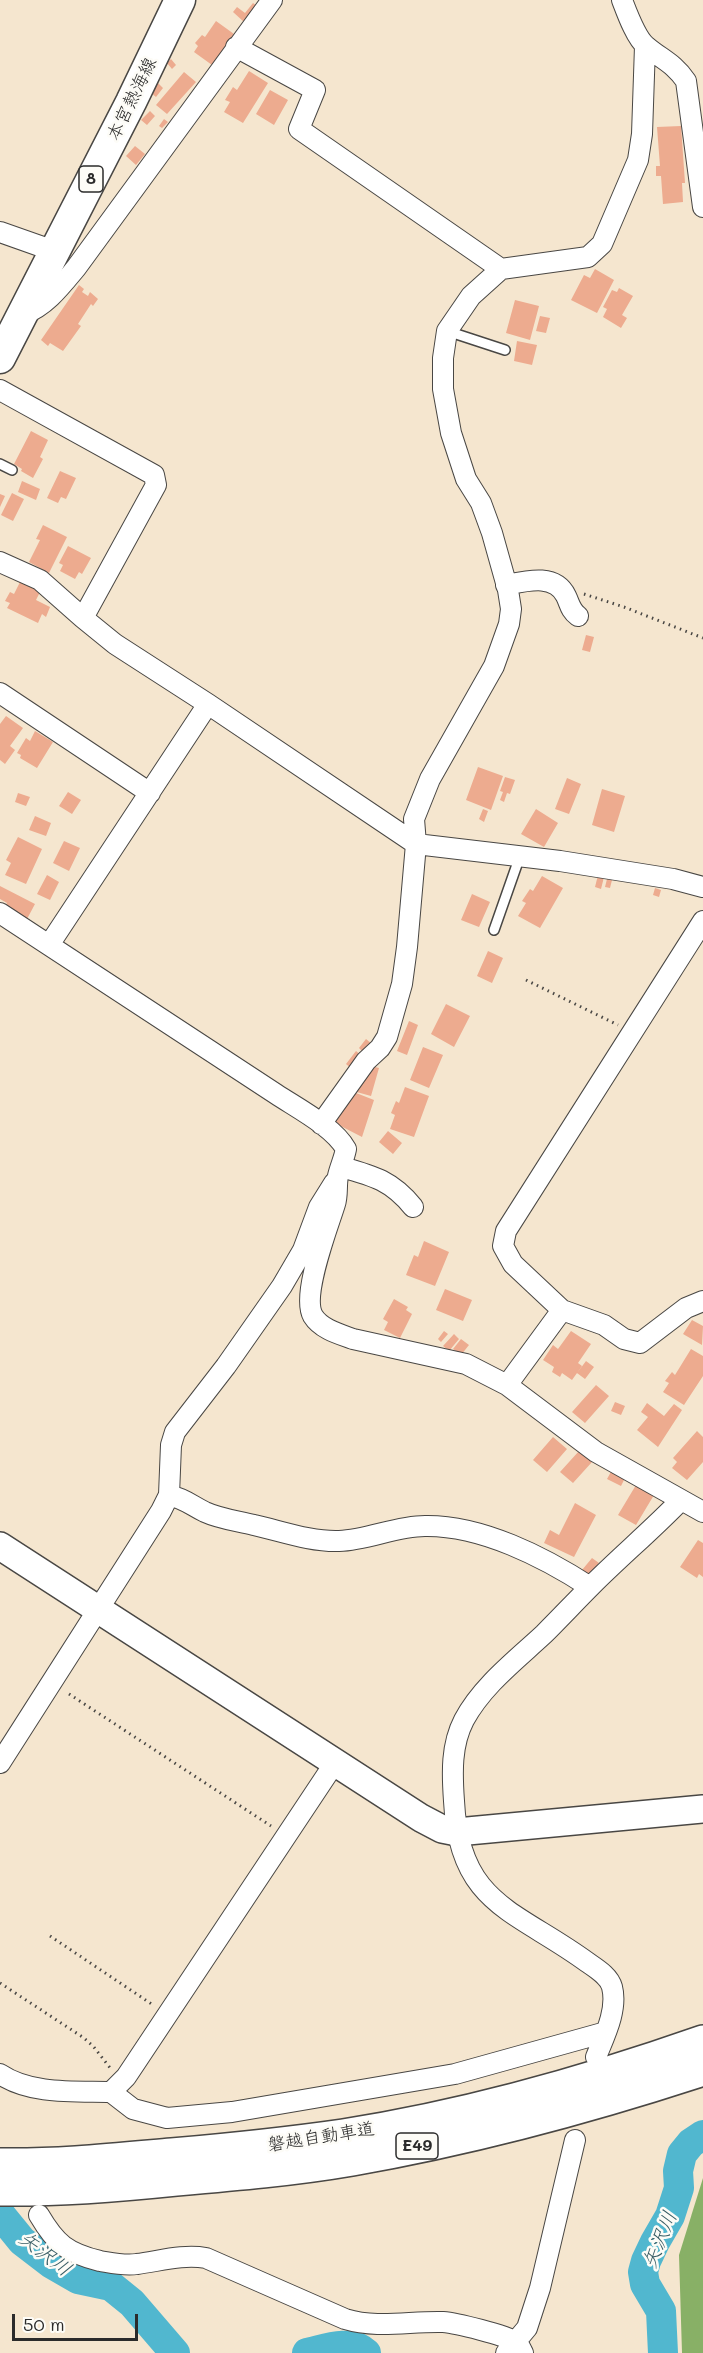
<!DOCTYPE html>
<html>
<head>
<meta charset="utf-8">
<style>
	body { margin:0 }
	#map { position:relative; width:703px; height:2353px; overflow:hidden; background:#f5e6cf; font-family:Mali,sans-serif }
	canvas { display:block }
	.scale { position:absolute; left:12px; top:2314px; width:126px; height:27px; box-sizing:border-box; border:3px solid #2b2b2b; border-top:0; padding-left:8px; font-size:18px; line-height:21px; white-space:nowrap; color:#2b2b2b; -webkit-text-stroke:4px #fdfcf7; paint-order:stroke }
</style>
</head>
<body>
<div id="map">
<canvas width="703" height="2353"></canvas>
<div class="scale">50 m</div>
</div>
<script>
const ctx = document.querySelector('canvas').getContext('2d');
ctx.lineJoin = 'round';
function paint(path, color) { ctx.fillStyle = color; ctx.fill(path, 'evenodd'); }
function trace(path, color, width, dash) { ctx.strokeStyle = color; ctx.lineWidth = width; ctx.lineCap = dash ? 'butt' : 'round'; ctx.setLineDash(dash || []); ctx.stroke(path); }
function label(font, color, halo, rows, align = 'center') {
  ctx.font = font + ' Mali,"Klee One",sans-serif'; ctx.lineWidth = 5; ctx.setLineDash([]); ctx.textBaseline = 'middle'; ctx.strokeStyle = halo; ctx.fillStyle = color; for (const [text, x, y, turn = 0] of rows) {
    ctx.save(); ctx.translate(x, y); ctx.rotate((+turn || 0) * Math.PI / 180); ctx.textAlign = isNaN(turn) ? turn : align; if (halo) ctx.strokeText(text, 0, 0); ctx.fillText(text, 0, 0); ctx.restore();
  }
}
const forest = new Path2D(`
	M703,2178V2353H682L679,2255Z`);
const river = new Path2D(`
	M0,2214L22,2241L52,2264L78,2279L111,2286L132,2303L175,2353
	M307,2353C325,2349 351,2339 366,2353
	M663,2353L661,2311L645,2284L643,2272L646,2261L655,2242L670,2216L679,2188L678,2171L682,2154L691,2143L703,2135`);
const building = new Path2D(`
	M253,3L257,6L244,22L233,12L237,7L245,13Z
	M216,21L234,34L212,65L194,52L198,46L195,43L202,35L205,37Z
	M171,59L176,65L172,69L167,63Z
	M249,71L268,83L243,123L224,112L230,102L225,100L233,87L237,90Z
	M184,72L196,82L167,114L156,105Z
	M158,83L163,88L156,97L150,92Z
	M270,90L288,100L274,125L256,114Z
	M150,111L155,116L147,125L141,120Z
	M164,119L168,122L162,128L159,126Z
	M681,126L685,183H682L683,202L663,204L661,176H656V166H660L657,127Z
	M135,146L145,154L136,165L126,156Z
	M595,269L614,280L597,313L571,300L584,275L590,278Z
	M79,285L84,289L82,292L88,296L90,292L98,299L93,306L91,304L78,324L81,326L63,351L50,343L48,346L41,340Z
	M619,288L633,296L622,315L627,318L621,328L603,317L607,309L603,307L612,290L617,292Z
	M515,300L539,306L530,340L506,333Z
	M540,316L550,318L546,333L536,331Z
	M517,341L537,345L532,365L514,361Z
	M31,431L48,440L40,457L43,459L33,478L21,471L22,469L14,464Z
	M60,471L76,478L66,499L61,497L58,503L47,498Z
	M22,481L40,489L36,500L18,492Z
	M12,493L24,499L13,521L1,515Z
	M0,494L5,496L0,507Z
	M43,525L67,537L49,573L29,562L40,540L36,539Z
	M68,546L91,558L82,574L79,572L75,579L60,571L63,565L59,563Z
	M20,582L40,592L36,600L50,607L46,617L42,614L38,623L7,608L10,603L5,601L10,592L14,594Z
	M586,635L594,637L590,652L582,650Z
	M6,716L23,728L10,746L15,750L5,764L0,760V724Z
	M35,731L53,742L37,768L20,758L21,755L17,753L26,738L30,741Z
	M478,767L503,776L491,810L466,800Z
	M505,777L515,780L510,794L507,793L504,802L500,800L503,792L500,791Z
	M567,778L581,784L569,814L555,809Z
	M602,789L625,796L614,832L592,825Z
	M68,792L81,800L72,814L59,806Z
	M18,793L30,797L26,806L15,802Z
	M483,809L488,811L484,822L479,819Z
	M536,809L558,823L544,847L521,834Z
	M35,816L51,823L46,836L29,830Z
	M18,837L42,849L26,884L5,875L11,863L6,860Z
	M64,841L80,848L69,871L53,863Z
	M47,875L59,882L50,900L37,894Z
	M598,875L604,877L601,889L595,887Z
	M542,876L563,888L540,928L518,916L526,903L522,901L530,889L533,891Z
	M607,879L612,880L610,888L605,887Z
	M0,886L35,904L27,919L5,907L7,903L0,899Z
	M655,888L661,890L659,897L653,895Z
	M472,894L490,902L479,927L461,920Z
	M488,951L503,958L492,983L477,976Z
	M446,1004L470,1016L454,1047L431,1034Z
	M409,1021L418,1025L407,1055L397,1051Z
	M366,1039L372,1044L364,1053L359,1048Z
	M423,1047L443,1055L429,1088L410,1080Z
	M356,1051L363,1057L353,1070L346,1064Z
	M371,1066L379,1068L371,1096L353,1091Z
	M405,1087L429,1096L414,1137L390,1129L395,1115L391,1113L396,1101L399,1103Z
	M351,1091L374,1100L362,1137L333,1122Z
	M388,1131L402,1143L393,1154L379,1142Z
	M424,1241L449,1252L435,1286L406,1275L414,1255L418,1257Z
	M445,1289L472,1300L463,1321L436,1310Z
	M394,1299L408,1307L406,1310L412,1314L400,1338L384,1330L388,1322L383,1319Z
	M692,1320L703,1326L702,1345L683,1334Z
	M444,1331L448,1334L441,1342L438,1339Z
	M571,1331L591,1344L578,1363L582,1366L572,1380L562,1373L560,1377L552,1372L554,1367L543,1360L553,1345L558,1349Z
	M454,1334L459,1339L449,1351L443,1346Z
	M461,1339L469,1345L461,1355L453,1349Z
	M691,1349L703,1356V1376L684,1405L663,1392L669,1383L665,1381L672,1372L675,1375Z
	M586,1361L594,1367L585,1379L577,1373Z
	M596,1385L609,1396L585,1423L572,1412Z
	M615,1402L625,1406L621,1415L611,1411Z
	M647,1403L664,1416L674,1404L682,1410L658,1447L637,1430L648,1417L641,1412Z
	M697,1431L703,1437V1462L687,1480L672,1468L677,1462L673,1458Z
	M553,1437L567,1449L547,1472L533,1460Z
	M579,1451L592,1462L573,1483L560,1472Z
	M612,1470L625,1478L621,1486L607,1479Z
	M636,1485L654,1495L636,1525L618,1515Z
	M575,1503L596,1515L574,1557L544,1543L550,1530L559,1535Z
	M698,1540L703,1543V1577L699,1574L697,1578L680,1567Z
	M592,1558L599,1563L589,1575L582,1570Z`);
const path = new Path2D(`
	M584,594L624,607L703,638
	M526,980L618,1025
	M69,1694L271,1826
	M50,1936L153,2005
	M0,1983L84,2038L93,2046L111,2069`);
const lane = new Path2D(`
	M447,331L505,350
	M0,464L12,470
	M494,930L520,856`);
const street = new Path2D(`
	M622,0C627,13 636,38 646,46C661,59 674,63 686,81L703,207
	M236,47L315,90L299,129L501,269
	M0,232L54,251
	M24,314C46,306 61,286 76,268L272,0
	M0,390L154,475L156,485L83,618L115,644L208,704L416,844L560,861L673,879L703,887
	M0,562L40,580L83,618
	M506,585C526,581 555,573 566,596C570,604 570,610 578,616
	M0,693L150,793
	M0,913L276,1094C297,1108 334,1127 346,1149C344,1159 340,1167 338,1176C336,1185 338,1195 335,1204C328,1227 301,1295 313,1316C321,1329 339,1334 353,1339L466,1364L507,1385L596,1452L703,1512
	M49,945L208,704
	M321,1124L366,1061L380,1048L387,1037L402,984L407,947L416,844L414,819L430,779L494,666L509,624L511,609L508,590L492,533L481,503L466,479L451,433L443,389V358L447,331L471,296L501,269L588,257L602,244L638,160L642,134L645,46
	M342,1167C374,1176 392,1181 413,1207
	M562,1310L513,1264L503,1246L506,1231L703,921
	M507,1385L562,1310L604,1325L624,1339L640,1343L686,1308L703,1301
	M169,1495C185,1499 191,1505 205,1512C220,1519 238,1521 254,1525C281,1531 311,1542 339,1541C368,1540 396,1526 425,1526C481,1525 544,1557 590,1587
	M0,1763L161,1511L169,1495L171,1445L175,1432L226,1366L282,1286L303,1250L319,1207L334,1183
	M596,2057C604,2037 618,2010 612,1987C609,1976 597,1969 587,1962C516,1910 459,1905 454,1801C452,1773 451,1745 464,1720C482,1686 516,1660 544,1634C560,1618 576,1601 592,1585C621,1556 652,1530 681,1500
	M0,2074C31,2095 76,2091 111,2092L126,2077L136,2062L334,1764
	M111,2092L133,2109L167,2118L232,2112L455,2074L606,2032
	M39,2215C56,2244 67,2253 100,2261C112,2263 124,2266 137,2264C160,2261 183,2254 206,2258L345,2319C378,2329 409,2321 443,2322C456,2323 505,2335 516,2342C519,2344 521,2349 523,2353
	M506,2353L527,2328L540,2288L575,2140`);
const secondary = new Path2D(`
	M0,1546L421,1818L442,1829L457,1832L703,1809`);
const primary = new Path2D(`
	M0,358L131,102L180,0`);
const highway = new Path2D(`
	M0,2165C57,2166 115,2160 172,2155C229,2150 287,2144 343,2136C465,2117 586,2083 703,2042
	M0,2189C59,2190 118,2185 176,2179C235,2174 294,2169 352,2159C472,2138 587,2107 703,2069`);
const shields = [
	[91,179,24],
	[417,2146,42]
];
const shieldNames = [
	["8",91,179],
	["E49",417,2146]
];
const streetNames = [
	["本宮熱海線",132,99,-64],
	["磐越自動車道",321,2137,-9]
];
const waterNames = [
	["矢沢川",660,2240,-68],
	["矢沢川",45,2254,37]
];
paint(forest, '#88b066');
trace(river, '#51b7cf', 30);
paint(building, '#edab8f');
trace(lane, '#494744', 12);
trace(street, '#494744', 22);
trace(secondary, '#494744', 30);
trace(primary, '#494744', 33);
trace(highway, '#494744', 36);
trace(path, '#494744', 3, [1.5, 4.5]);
trace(lane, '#fff', 9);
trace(street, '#fff', 20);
trace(secondary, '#fff', 27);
trace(primary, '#fff', 30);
trace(highway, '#fff', 33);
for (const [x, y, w] of shields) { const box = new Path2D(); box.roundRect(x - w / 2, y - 13, w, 26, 4.5); ctx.fillStyle = '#fdfcf7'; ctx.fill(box); trace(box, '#2b2b2b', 1.5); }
label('bold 16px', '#2b2b2b', null, shieldNames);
label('18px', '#2b2b2b', '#fdfcf7', streetNames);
label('italic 20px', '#385c64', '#fdfcf7', waterNames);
</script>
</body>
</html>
